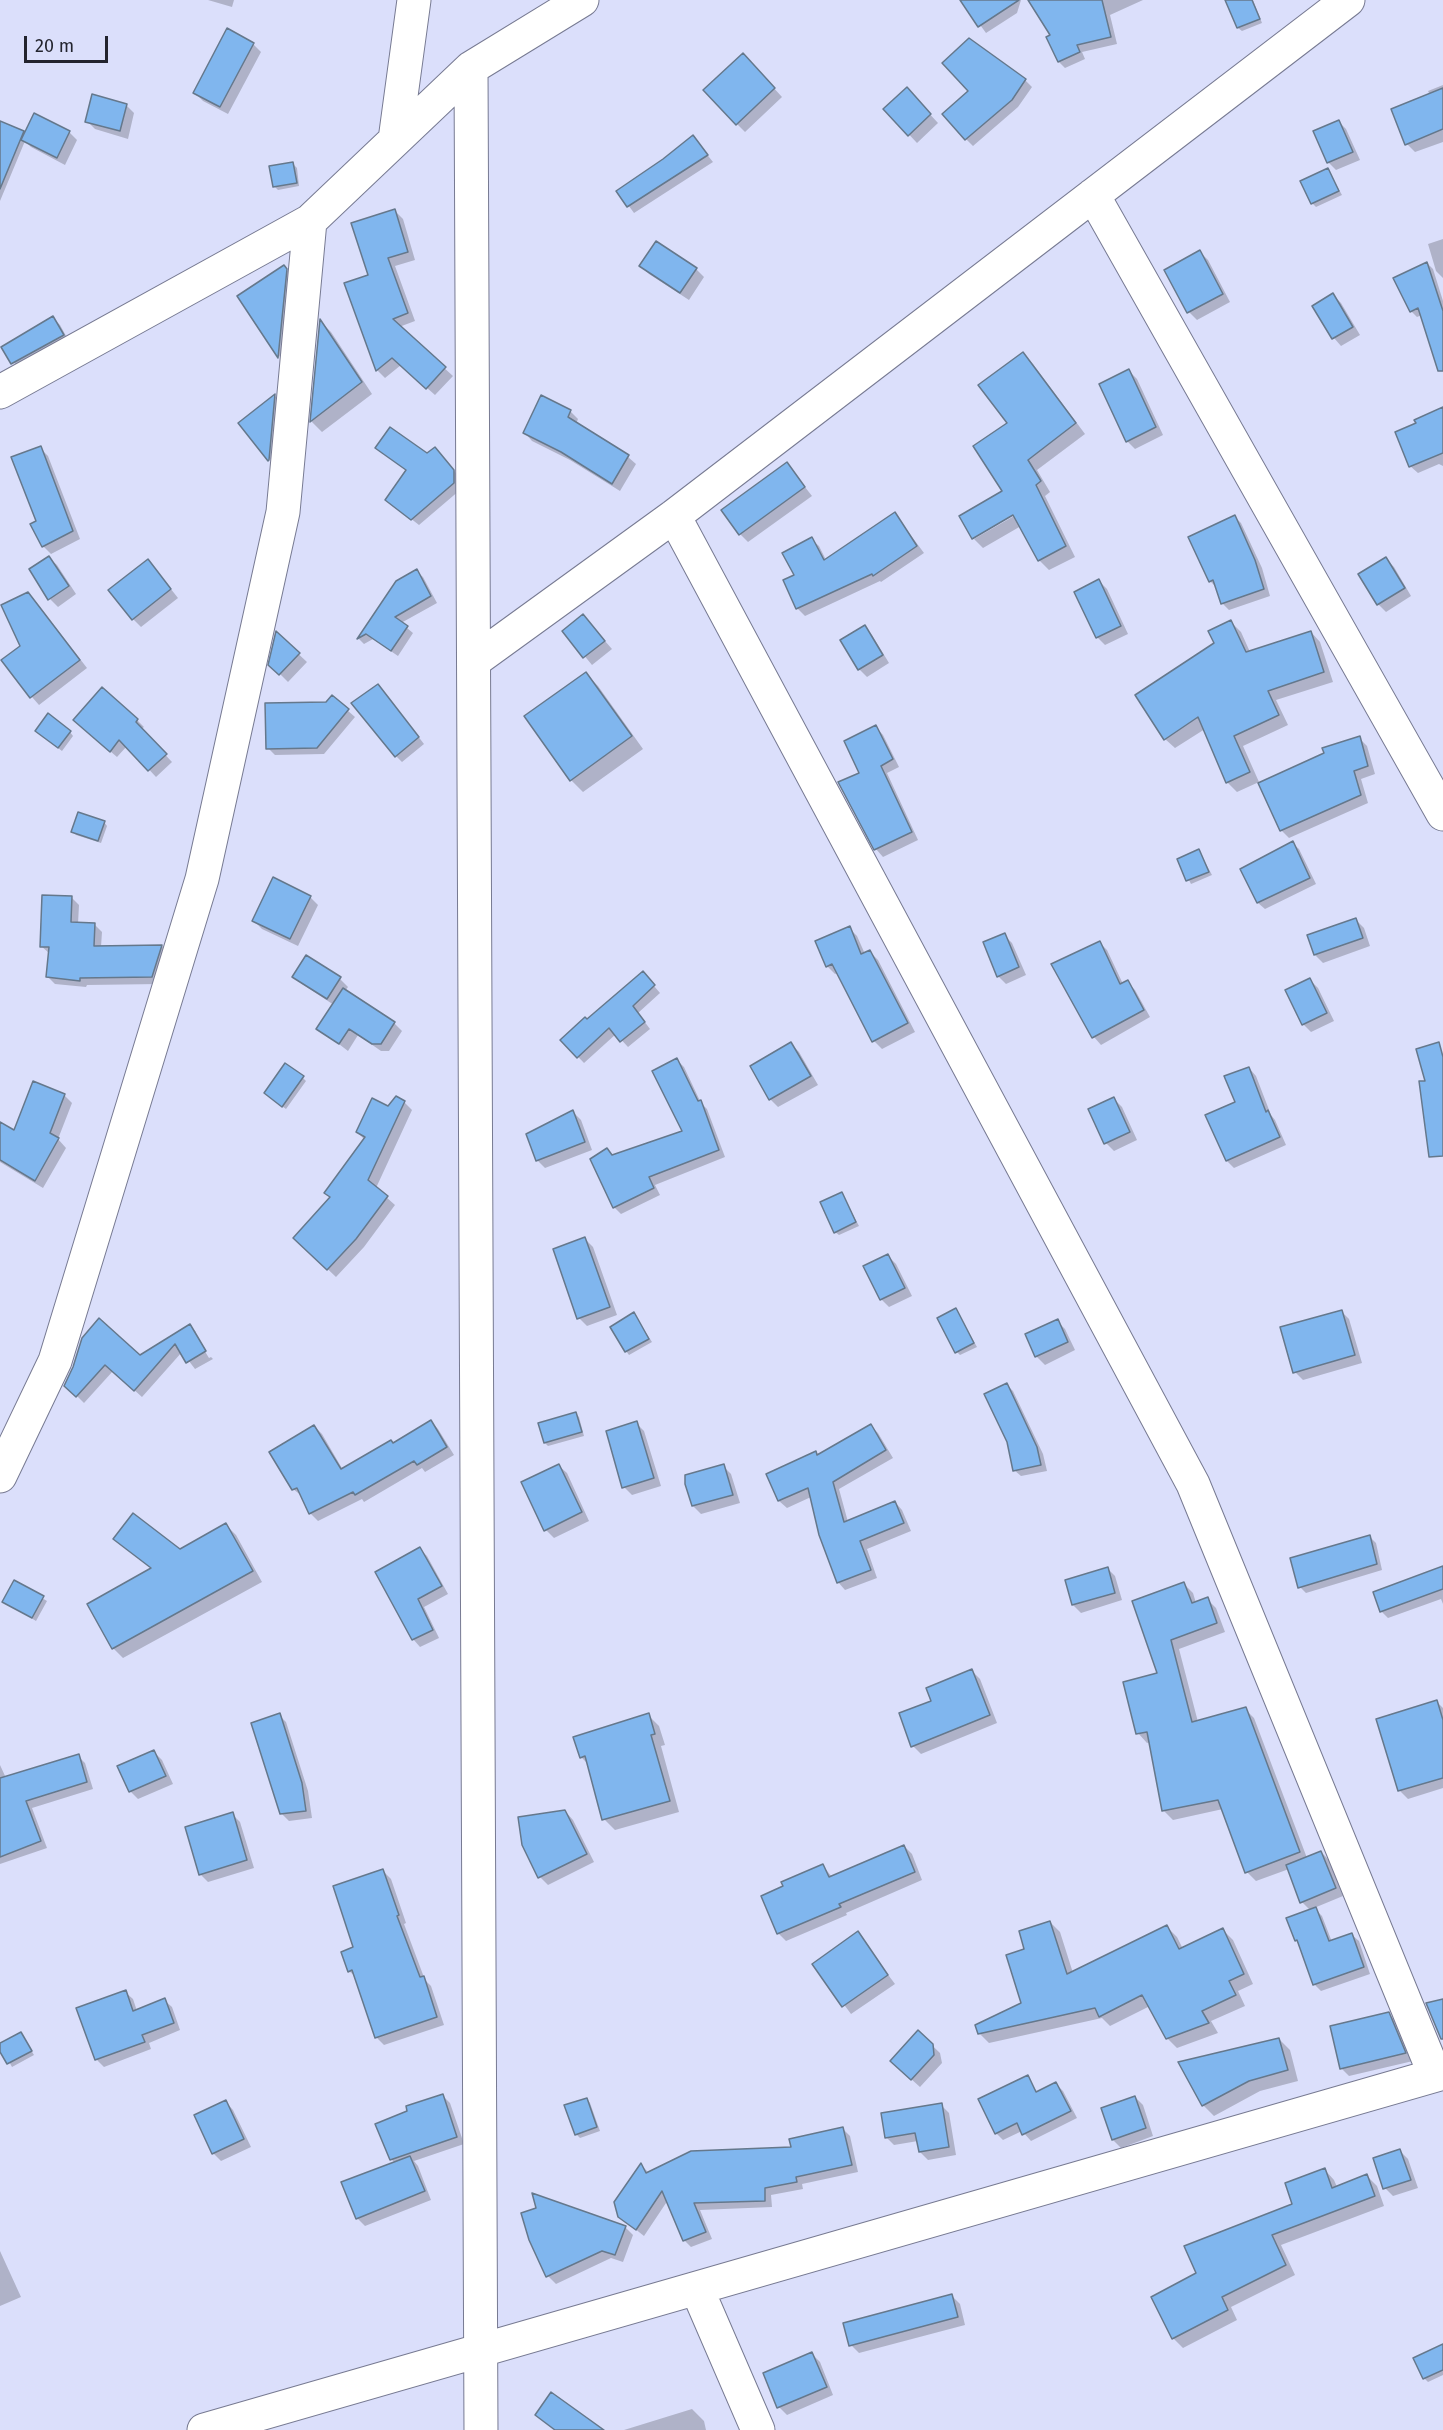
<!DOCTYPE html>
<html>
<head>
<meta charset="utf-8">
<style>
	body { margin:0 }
	#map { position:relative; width:1443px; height:2430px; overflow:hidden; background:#dbdffb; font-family:"Fira Sans",sans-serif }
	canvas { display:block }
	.scale { position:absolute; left:24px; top:36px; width:84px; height:27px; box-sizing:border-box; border:3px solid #23242e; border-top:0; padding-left:8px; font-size:18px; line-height:21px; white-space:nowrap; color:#23242e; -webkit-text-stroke:4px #dbdffb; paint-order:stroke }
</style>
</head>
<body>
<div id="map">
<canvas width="1443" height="2430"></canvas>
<div class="scale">20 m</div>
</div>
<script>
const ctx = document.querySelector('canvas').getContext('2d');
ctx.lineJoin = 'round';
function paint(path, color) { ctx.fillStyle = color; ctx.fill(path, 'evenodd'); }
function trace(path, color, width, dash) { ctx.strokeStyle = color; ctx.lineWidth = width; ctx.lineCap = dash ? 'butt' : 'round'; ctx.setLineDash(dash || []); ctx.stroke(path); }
const shadow = new Path2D(`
	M208,0H234L232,7Z
	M962,0H1021L1017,13L986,33Z
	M1029,0H1143L1110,15L1117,44L1082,52L1085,59L1065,68L1059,62L1048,38L1052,36Z
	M1227,0H1253L1262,23L1242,31L1238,28Z
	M253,44L261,52L228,114L203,101L195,93Z
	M751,63L782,97L745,132L737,124Z
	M1025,80L1032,87L1018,107L973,146L966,139Z
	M1443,85V142L1415,152L1407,144L1393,110L1430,95L1428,91Z
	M914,97L938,123L917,143L885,109Z
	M126,105L134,113L128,139L95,129L87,121Z
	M1338,121L1346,129L1360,160L1336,170L1328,162Z
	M0,123L25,135L69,132L77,140L65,165L31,147L25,141L0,201Z
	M693,137L713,162L634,213L618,191L664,160Z
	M293,164L297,168L299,186L278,190L274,186Z
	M1328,170L1342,195L1316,207L1312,203Z
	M395,211L403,219L415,260L395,266L415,321L399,327L453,376L435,395L401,365L385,378L377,370L346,284L370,276Z
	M1443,239V278L1436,271L1428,244Z
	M1200,252L1208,260L1230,302L1197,320L1189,312L1166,271Z
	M1427,263L1433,269L1443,301V357L1422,315L1417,317L1411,311L1395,278Z
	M641,266L696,269L704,277L689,300L649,274Z
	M284,267L296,279L290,368L280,357L239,297Z
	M1333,295L1341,303L1360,335L1341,346L1334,338L1314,306Z
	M52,317L60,325L70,343L20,371L3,347Z
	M321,322L331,332L372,394L322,432L312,422Z
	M1023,354L1033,364L1085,434L1037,470L1050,492L1045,496L1075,557L1049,570L1039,560L1021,526L983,548L974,539L1021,512L1019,510L974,536V539L961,517L1004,491L1009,424Z
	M1129,371L1137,379L1163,435L1135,449L1127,441Z
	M275,396L282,403L277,467L240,423Z
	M1443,409V466L1439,464L1418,473L1410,466L1418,424Z
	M570,411L578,419L576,424L628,457L636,464L620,491L570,460L532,441L525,433Z
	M40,448L48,456L80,539L51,554L43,546L32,525L38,522Z
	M377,448L441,455L460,478V490L419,525L387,500L407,471Z
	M787,464L812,496L748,542L740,534Z
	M895,514L924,553L881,582L880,581L805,616L797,608L796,576L811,539L819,546L826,560Z
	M1234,516L1241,523L1262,568L1270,596L1229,610L1222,603L1217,588L1210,581Z
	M49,558L57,565L76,594L58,607L50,599Z
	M1386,559L1394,567L1411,596L1386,612L1378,604Z
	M155,569L178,598L141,627L133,619Z
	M416,571L423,577L437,603L401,623L413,633L398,656L373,639L364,644L359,639L397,582Z
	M1099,581L1107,589L1128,634L1105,645L1097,637Z
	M36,602L87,668L39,705L32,697L21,646Z
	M583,616L612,649L592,665L564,631Z
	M1231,622L1241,632L1250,652L1311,632L1320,642L1333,682L1276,700L1288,725L1243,746L1259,782L1237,792L1227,782L1205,729L1175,748L1165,739L1216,643Z
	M864,627L872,635L889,663L867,677L859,669Z
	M277,634L307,662L288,682L270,664Z
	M586,674L598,686L643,749L583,792L571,780Z
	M384,692L424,744L402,762L396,756Z
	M332,697L355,717L324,754L275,755L268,748Z
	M137,720L144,727L141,729L172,762L156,777L127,746L117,757L82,727Z
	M876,727L883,735L899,767L887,773L918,840L883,857L876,849L840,783L861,774Z
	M70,732L73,736L62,751L40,734Z
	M1359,738L1367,746L1375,774L1361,779L1368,803L1289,838L1281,830Z
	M104,822L107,826L101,843L76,835L73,831Z
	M1292,843L1299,849L1316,884L1265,909L1258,903L1242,870Z
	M1199,851L1212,875L1191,884L1179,860Z
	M71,897L79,905L78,924H94L102,932L101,947L162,946L169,954L160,984L87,985L86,987L55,984L48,977L49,953L41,946Z
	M310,897L318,905L298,946L262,929L254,921Z
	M1356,920L1364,928L1370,946L1323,963L1315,955Z
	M849,928L857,936L865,954L870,952L878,960L915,1032L882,1049L874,1041L838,973L835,974L827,966Z
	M1004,935L1012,943L1026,975L1006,984L998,976Z
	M1100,943L1107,950L1123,984L1127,982L1135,990L1150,1017L1101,1045L1094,1037L1053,964Z
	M294,976L340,979L348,987L345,991L394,1023L402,1031L389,1051H381L358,1035L348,1051L318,1028L334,1005L302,984Z
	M649,980L660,993L638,1013L650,1029L628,1047L616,1034L584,1063L562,1040Z
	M1310,980L1318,988L1334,1021L1311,1032L1303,1024Z
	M791,1044L799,1052L818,1085L778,1107L770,1099L752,1067Z
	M677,1060L684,1067L701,1103L707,1109L725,1157L655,1185L660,1195L621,1214L614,1207L613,1156L685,1132Z
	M1249,1068L1256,1076L1271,1115L1275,1120L1286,1145L1234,1168L1227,1161L1207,1116L1237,1103Z
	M303,1078L306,1081L286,1109L269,1097Z
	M64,1095L72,1103L58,1139L66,1148L43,1188L0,1162V1123L14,1132Z
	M1114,1099L1122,1107L1137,1140L1114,1151L1106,1143Z
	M404,1102L412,1110L376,1188L395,1205L364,1247L336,1277L295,1238L332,1198L365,1140L357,1132L389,1108Z
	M573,1112L581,1120L592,1150L545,1168L537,1160Z
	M842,1194L859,1226L839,1235L835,1232Z
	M585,1239L593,1247L617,1315L587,1326L579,1318Z
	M888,1256L896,1264L912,1296L889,1307L881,1299Z
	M956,1310L977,1347L960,1355L957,1352Z
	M1341,1311L1349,1319L1362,1363L1303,1380L1295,1372Z
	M634,1314L652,1342L629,1355L626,1351Z
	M1057,1321L1065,1329L1075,1350L1045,1365L1037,1357L1027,1335Z
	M190,1326L196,1332H193L209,1358L211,1357L213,1359L195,1369L182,1352L142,1397L113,1371L84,1403L66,1385L74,1367L140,1357Z
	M1007,1385L1013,1391L1043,1454L1047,1471L1021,1476L1014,1470Z
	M575,1413L579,1417L584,1436L548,1446L545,1443Z
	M431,1421L438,1429L454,1455L425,1472L422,1468L364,1502L362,1499L318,1521L310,1513L302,1496L293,1489L314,1426L322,1434L343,1470L393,1445Z
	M636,1423L644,1431L661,1486L632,1495L624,1487Z
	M871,1426L878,1433L893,1458L839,1489L848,1522L895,1502L902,1510L911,1531L867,1549L877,1578L845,1590L838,1582L811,1497L787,1508L779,1501L768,1475L816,1453L818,1456Z
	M559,1466L567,1473L589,1521L554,1538L546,1530Z
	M723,1466L731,1474L740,1503L701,1514L693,1506L687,1484Z
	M226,1525L236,1535L262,1582L123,1658L113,1648L152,1569L115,1539L180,1551Z
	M1370,1537L1376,1543L1382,1570L1306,1593L1300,1587Z
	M420,1549L427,1556L448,1594L424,1607L439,1638L420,1647L413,1639L377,1573Z
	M1443,1566V1604L1441,1599L1388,1618L1381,1611Z
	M1107,1568L1115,1576L1122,1600L1081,1613L1073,1605Z
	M15,1582L47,1601L36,1621L4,1601Z
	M1184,1584L1193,1593L1196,1603L1207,1599L1216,1608L1225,1632L1179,1649L1198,1722L1245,1709L1254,1718L1307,1858L1321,1852L1329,1860L1343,1896L1314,1908L1322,1916L1332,1942L1352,1935L1359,1941L1370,1974L1321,1991L1315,1985L1288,1919L1311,1911L1302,1902L1289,1869L1256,1881L1247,1872L1223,1809L1173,1820L1164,1811L1150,1742L1147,1743L1138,1733L1159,1674Z
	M972,1671L980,1679L997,1723L921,1754L913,1746L933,1702Z
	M1437,1702L1443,1708V1788L1408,1799L1400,1791L1378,1720Z
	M279,1715L286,1722L308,1791L312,1818L289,1821L282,1814Z
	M648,1715L659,1726L665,1745L661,1746L679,1812L615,1830L604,1819L589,1765L581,1757Z
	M154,1752L162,1760L173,1784L138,1799L130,1791Z
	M78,1756L85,1763L93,1789L32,1808L47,1848L0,1864V1765L6,1778Z
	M565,1811L573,1820L594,1862L548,1885L540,1877L523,1844Z
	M232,1814L240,1822L254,1868L208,1882L200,1874Z
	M904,1846L912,1854L922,1880L846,1913L847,1915L786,1941L778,1933L823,1866L832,1877Z
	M383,1871L391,1879L406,1923L404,1924L425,1980L431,1986L444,2025L384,2045L376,2037L357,1978L349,1971Z
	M1050,1922L1060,1932L1073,1973L1167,1927L1177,1937L1183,1949L1223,1930L1233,1940L1253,1984L1238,1991L1245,2006L1211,2021L1218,2033L1177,2048L1167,2038L1150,2006L1110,2026L1102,2018L989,2043L979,2033L1023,2004L1026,1950Z
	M857,1933L895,1984L851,2014L814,1964Z
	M125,1992L133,1999L137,2011L164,2000L172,2007L180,2030L149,2043L151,2049L104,2067L97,2060L78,2009Z
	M1388,2013L1396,2021L1413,2061L1349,2076L1341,2068Z
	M918,2032L940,2053L942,2063L920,2087L900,2069Z
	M21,2034L34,2055L12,2067L0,2045Z
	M1279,2039L1290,2050L1298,2081L1260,2091L1214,2116L1203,2105Z
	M1027,2077L1038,2093L1056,2084L1063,2091L1077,2118L1031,2141L1022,2131L1003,2140L996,2133Z
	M443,2096L450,2103L464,2144L414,2161L418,2166L431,2200L365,2226L357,2218L395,2163L391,2159Z
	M1135,2097L1143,2105L1153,2136L1121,2148L1113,2140Z
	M587,2099L590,2103L600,2131L580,2138L576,2134Z
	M226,2102L233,2110L251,2147L221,2161L213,2153Z
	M941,2105L949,2113L956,2155L928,2160L920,2152L918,2141L894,2145L886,2137Z
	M843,2129L850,2136L858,2172L802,2184L803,2189L771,2195L772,2207L700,2210L712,2239L691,2247L684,2240L668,2200L644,2236L619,2216L641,2165L649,2173L793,2149Z
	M1400,2151L1408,2159L1418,2188L1393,2196L1385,2188Z
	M1325,2170L1334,2180L1337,2187L1367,2176L1377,2186L1384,2206L1281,2245L1295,2275L1231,2307L1237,2320L1183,2348L1173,2338L1198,2274L1294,2205Z
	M538,2210L625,2227L633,2235L623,2262L611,2258L556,2284L548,2276Z
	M0,2251L21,2297L0,2306Z
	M952,2296L960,2304L965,2325L859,2353L851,2345Z
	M1443,2345V2375L1428,2382L1424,2378Z
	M812,2354L820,2362L833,2395L787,2415L779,2407Z
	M692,2409L704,2421L706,2430H624Z`);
const building = new Path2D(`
	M960,0H1019L978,27Z
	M1028,0H1102L1111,37L1077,45L1080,52L1058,62L1046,37L1050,35Z
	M1225,0H1252L1260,19L1237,28Z
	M227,28L254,43L220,107L193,93Z
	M969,38L1026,79L1012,100L965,140L942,114L968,91L942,63Z
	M743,53L775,88L736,125L703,90Z
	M907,87L931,114L908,136L883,109Z
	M1443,88V129L1405,145L1391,109Z
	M92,94L127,104L120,131L85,122Z
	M34,113L70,131L57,158L21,140Z
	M1339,120L1353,152L1327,163L1313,131Z
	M0,121L24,131L0,189Z
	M693,135L708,155L627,207L616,191L663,159Z
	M293,162L297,183L273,187L269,166Z
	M1328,168L1339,191L1311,204L1300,181Z
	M395,209L408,252L388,258L408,313L393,319L446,367L426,389L392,358L376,371L344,283L368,275L351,223Z
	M656,241L697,268L680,293L639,266Z
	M1200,250L1223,294L1187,313L1164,270Z
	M1427,262L1443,311V371H1438L1418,308L1410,312L1393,278Z
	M284,265L287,269L278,358L237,296Z
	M1333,293L1353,327L1332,339L1312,306Z
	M53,316L64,335L11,364L1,347Z
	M320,319L362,382L310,422Z
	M1023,352L1076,423L1028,460L1041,481L1036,485L1066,546L1038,561L1013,515L972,539L959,516L1002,491L973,446L1007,423L978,385Z
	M1129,369L1156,427L1126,442L1099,384Z
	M275,394L269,460L268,461L238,423Z
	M541,395L571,410L568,417L629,455L612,484L561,452L523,433Z
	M1443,407V453L1409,467L1395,432L1416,423L1414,420Z
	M390,427L427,453L435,447L454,470V483L411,520L385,500L406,470L375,448Z
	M41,446L73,531L42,547L30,524L36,521L11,457Z
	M787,462L805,487L739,535L721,510Z
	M895,512L917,546L873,576L872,574L796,609L783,580L794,575L782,553L812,537L824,560Z
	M1235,515L1255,560L1264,589L1221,604L1213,580L1209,582L1188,537Z
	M49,556L69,586L48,600L29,569Z
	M1386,557L1405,588L1377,605L1358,574Z
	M148,559L171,589L132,620L108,590Z
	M417,569L431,596L395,617L408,626L391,651L366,634L357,639L396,581Z
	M1099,579L1121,626L1096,638L1074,592Z
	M28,592L80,660L30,698L1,660L20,646L1,605Z
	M583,614L605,641L583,658L562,631Z
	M1231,620L1246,652L1311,631L1324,672L1268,691L1279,715L1234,736L1250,772L1226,783L1198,717L1164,740L1135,695L1214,643L1208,631Z
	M865,625L883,655L858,670L840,640Z
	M276,631L300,653L279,675L268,665Z
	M586,672L632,736L570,781L524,716Z
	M378,684L419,737L395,757L351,703Z
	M102,687L138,719L136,722L167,754L148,771L119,740L110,752L73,720Z
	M332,695L349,709L317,748L266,749L265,703L326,702Z
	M48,713L71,731L58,748L35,731Z
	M876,725L893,759L881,766L912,832L874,850L838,782L859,773L844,741Z
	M1360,736L1368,766L1354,771L1361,795L1280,831L1258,783L1324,753L1322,748Z
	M78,812L105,821L98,841L71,832Z
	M1293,841L1310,878L1257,903L1240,869Z
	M1199,849L1209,872L1186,881L1177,859Z
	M273,877L311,896L290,939L252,921Z
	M42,895L72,896L71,922L95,923L94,946L162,945L152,977L80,978V981L46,977L49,947H40Z
	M1356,918L1363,938L1314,955L1307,935Z
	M850,926L861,954L870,950L908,1023L872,1042L832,964L826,967L815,941Z
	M1005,933L1019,967L997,977L983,942Z
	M1100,941L1120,984L1128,980L1144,1010L1092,1038L1051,964Z
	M306,955L341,977L327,999L292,977Z
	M643,971L655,985L633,1006L645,1022L620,1042L609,1028L577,1058L560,1040L585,1017L587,1019Z
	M1310,978L1327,1013L1302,1025L1285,990Z
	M343,988L395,1022L381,1044H372L349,1029L339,1044L316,1029Z
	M791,1042L811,1076L769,1100L750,1066Z
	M1439,1042L1443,1057V1156L1429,1157L1419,1081H1425L1416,1049Z
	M677,1058L698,1101L701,1100L719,1150L649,1177L654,1188L613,1208L590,1159L607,1148L612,1155L682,1131L652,1071Z
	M285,1063L304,1076L282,1107L264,1093Z
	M1249,1067L1266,1112L1268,1110L1280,1137L1226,1161L1205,1115L1235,1102L1224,1076Z
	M33,1081L65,1094L50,1133L59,1138L35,1181L0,1160V1122L14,1130Z
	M396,1096L405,1101L368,1180L388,1196L356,1239L327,1270L293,1238L330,1197L324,1193L365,1137L356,1132L372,1098L388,1106Z
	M1114,1097L1130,1132L1104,1144L1088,1109Z
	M573,1110L585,1142L536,1161L526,1134Z
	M842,1192L856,1222L834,1233L820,1202Z
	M585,1237L610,1307L577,1319L553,1249Z
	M888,1254L905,1288L880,1300L863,1266Z
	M956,1308L974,1343L955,1353L937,1318Z
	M1342,1310L1355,1355L1293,1373L1280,1327Z
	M634,1312L649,1339L625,1352L610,1327Z
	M99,1318L140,1355L190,1324L206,1351L186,1363L175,1344L134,1391L105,1365L76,1397L64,1386L73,1367L82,1338Z
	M1058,1319L1068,1342L1035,1357L1025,1334Z
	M1007,1383L1037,1447L1041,1465L1013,1471L1007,1442L984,1394Z
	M576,1412L582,1432L544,1443L538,1423Z
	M431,1420L447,1447L417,1465L414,1461L355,1495L353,1492L309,1514L297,1488L292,1490L269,1452L314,1425L341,1469L391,1440L393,1443Z
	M637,1421L654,1478L622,1488L606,1431Z
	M871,1424L886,1450L833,1482L844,1522L895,1501L904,1523L860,1541L871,1570L837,1583L819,1535L808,1488L778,1501L766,1474L816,1451L817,1455Z
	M559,1464L582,1512L544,1531L521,1482Z
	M724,1464L733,1495L692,1506L685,1484V1475Z
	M133,1513L180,1549L226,1523L253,1571L112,1649L87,1604L151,1568L113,1539Z
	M1370,1535L1377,1564L1298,1588L1290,1558Z
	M420,1547L442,1586L418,1599L433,1630L412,1640L375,1572Z
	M1443,1566V1589L1380,1612L1373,1592Z
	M1108,1567L1115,1593L1072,1605L1065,1580Z
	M14,1580L44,1596L32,1618L2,1602Z
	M1184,1582L1192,1603L1208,1597L1217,1623L1171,1640L1192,1722L1246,1707L1300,1852L1245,1873L1218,1800L1162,1811L1147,1732L1136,1734L1123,1682L1157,1673L1132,1601Z
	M972,1669L990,1715L911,1747L899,1713L931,1701L926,1688Z
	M1437,1700L1443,1720V1778L1398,1791L1376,1719Z
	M280,1713L302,1783L306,1811L280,1814L251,1723Z
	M649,1713L655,1734L651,1735L670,1801L602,1820L585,1756L580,1758L573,1737Z
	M154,1750L166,1776L129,1792L117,1766Z
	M79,1754L87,1782L26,1801L41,1841L0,1857V1778Z
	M565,1810L587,1854L538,1878L522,1845L518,1817Z
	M233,1812L247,1860L199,1875L185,1827Z
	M904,1845L915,1872L839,1904L841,1907L777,1934L761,1896L783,1886L781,1882L823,1864L829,1877Z
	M1321,1851L1336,1888L1300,1903L1286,1865Z
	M383,1869L399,1915L397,1916L420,1977L424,1976L437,2017L375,2038L352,1970L348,1972L341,1952L353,1947L333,1886Z
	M1316,1907L1329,1941L1352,1933L1364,1967L1313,1985L1297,1940L1295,1941L1286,1918Z
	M1050,1921L1067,1974L1167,1925L1179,1949L1223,1928L1244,1974L1229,1981L1236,1995L1202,2011L1209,2023L1166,2039L1142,1995L1099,2017L1095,2008L978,2034L975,2025L1021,2003L1006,1955L1024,1949L1019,1931Z
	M858,1931L888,1975L842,2007L812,1964Z
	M126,1990L133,2011L165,1998L174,2023L142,2035L145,2042L95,2060L76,2008Z
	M1443,1999V2039H1441L1426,2003Z
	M1389,2012L1406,2053L1340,2069L1330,2026Z
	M918,2030L933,2044L934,2055L911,2080L890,2061Z
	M21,2032L32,2051L7,2064L0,2052V2043Z
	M1279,2038L1288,2070L1249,2081L1202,2106L1178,2062Z
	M1028,2075L1036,2092L1056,2082L1071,2111L1022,2135L1017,2123L995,2134L978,2099Z
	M443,2094L457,2137L390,2160L375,2124L407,2111L406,2106Z
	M1135,2096L1146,2128L1112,2140L1101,2108Z
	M587,2098L597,2127L575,2135L564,2105Z
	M226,2100L244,2139L212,2154L194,2115Z
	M942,2103L949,2147L919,2152L915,2133L885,2138L881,2113Z
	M843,2127L852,2165L796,2177L797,2182L765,2188V2201L694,2203L706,2232L683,2241L662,2191L636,2230L618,2217L614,2202L641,2163L646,2173L691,2151L791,2147L789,2139Z
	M1400,2149L1411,2180L1383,2189L1373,2158Z
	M410,2156L425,2191L356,2219L341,2182Z
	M1325,2168L1332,2188L1367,2174L1375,2196L1272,2235L1286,2265L1222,2297L1228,2310L1172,2339L1151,2297L1196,2273L1184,2246L1292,2204L1285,2183Z
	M532,2193L626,2226L615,2255L602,2251L546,2277L529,2240L521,2213L536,2208Z
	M952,2294L958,2317L849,2346L843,2323Z
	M1443,2344V2370L1423,2379L1413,2358Z
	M812,2352L827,2387L777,2408L763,2373Z
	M551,2392L604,2430H555L535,2415Z`);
const minor = new Path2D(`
	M471,68L481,2430
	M395,140L414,0
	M1093,195L1443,814
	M0,392L310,221L471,68L582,0
	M674,516L1193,1484L1435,2075
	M474,661L674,516L1348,0
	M0,1476L55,1361L202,879L283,512L310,221
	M697,2289L758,2430
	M204,2430L1443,2073`);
paint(shadow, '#0003');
paint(building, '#80b6ee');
trace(building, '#65788c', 1.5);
trace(minor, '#777a92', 35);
trace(minor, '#fff', 33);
</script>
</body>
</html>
